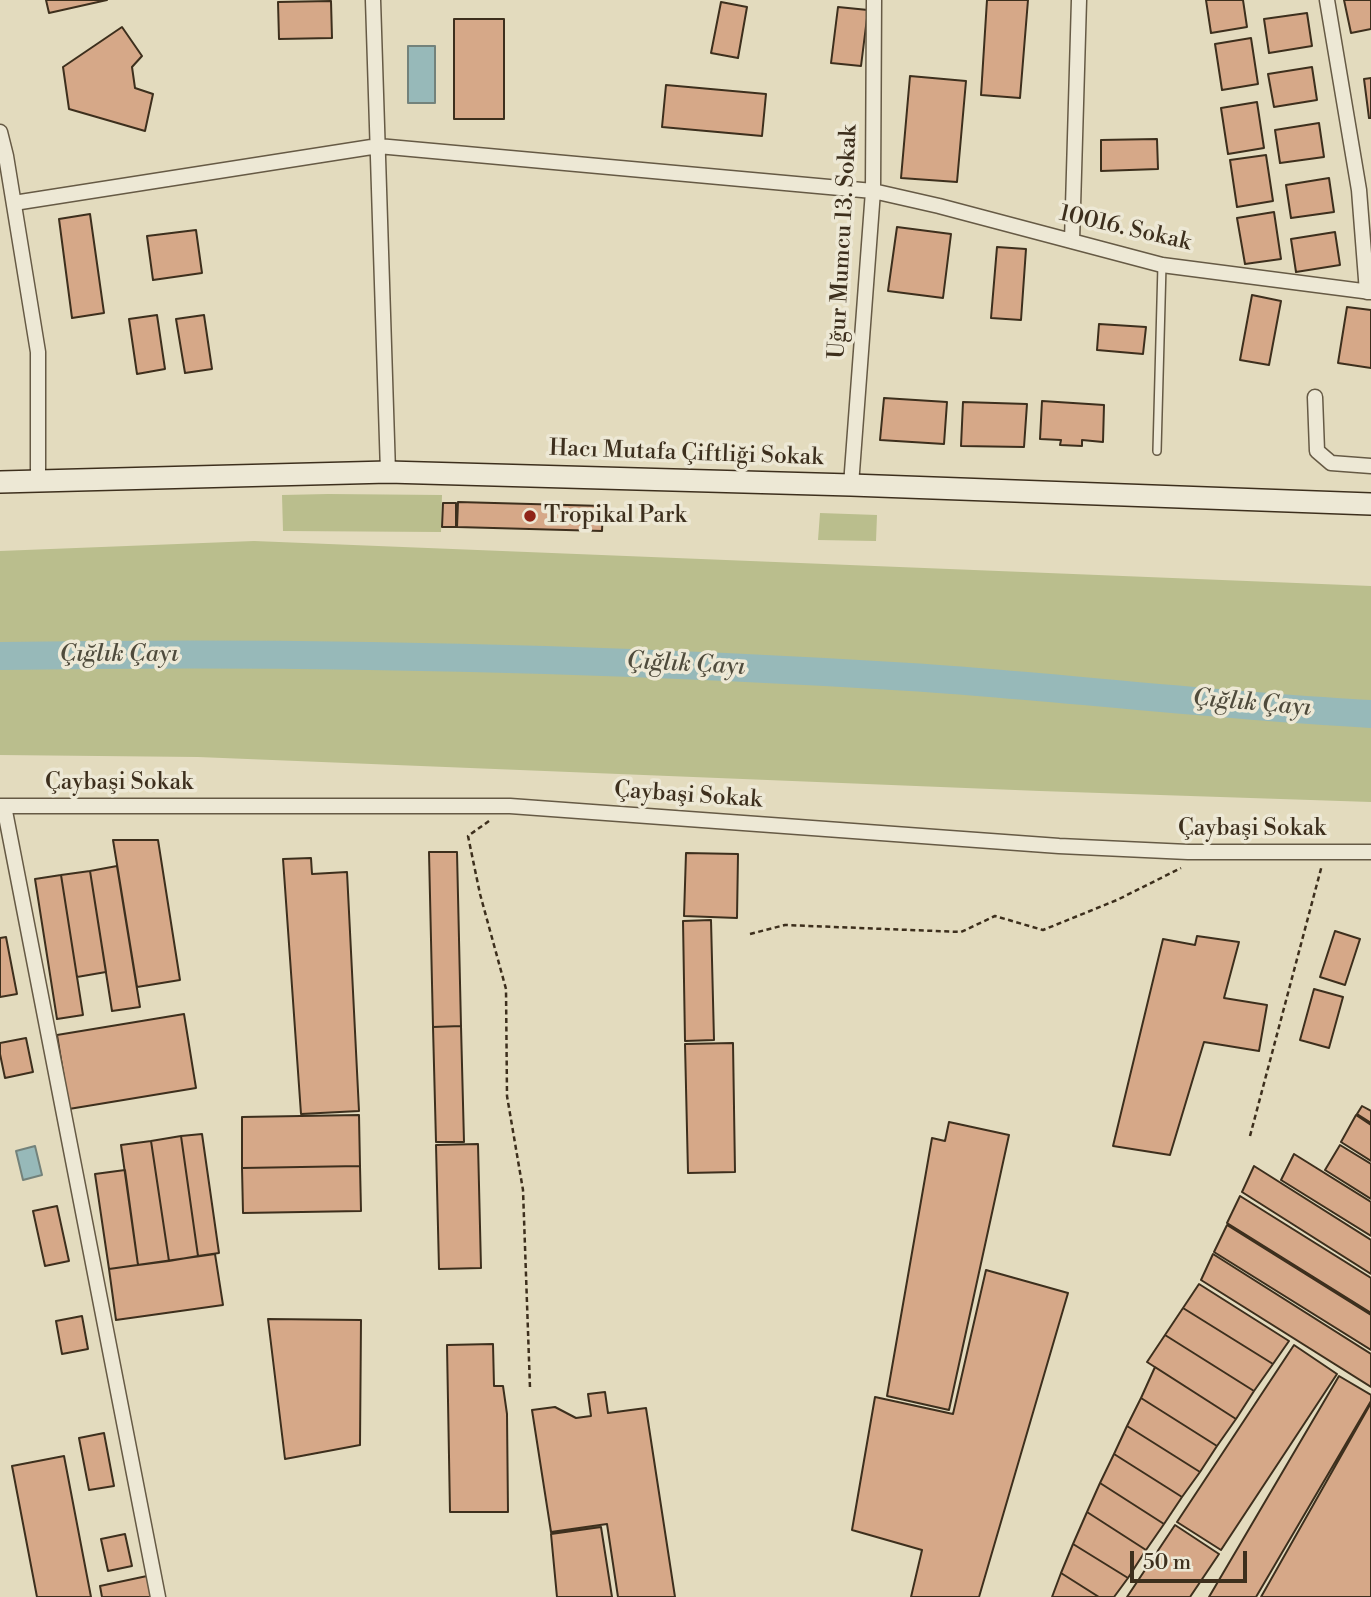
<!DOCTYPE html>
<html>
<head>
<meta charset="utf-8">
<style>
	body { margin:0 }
	#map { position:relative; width:1371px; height:1597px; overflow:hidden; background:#e3dbbe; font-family:"Libre Bodoni",serif }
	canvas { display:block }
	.scale { position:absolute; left:1130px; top:1551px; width:117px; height:32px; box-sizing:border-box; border:4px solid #3d2f1d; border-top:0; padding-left:9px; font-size:21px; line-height:24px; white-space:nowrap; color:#3d2f1d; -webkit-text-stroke:5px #ede8d5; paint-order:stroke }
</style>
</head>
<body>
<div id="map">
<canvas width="1371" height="1597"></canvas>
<div class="scale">50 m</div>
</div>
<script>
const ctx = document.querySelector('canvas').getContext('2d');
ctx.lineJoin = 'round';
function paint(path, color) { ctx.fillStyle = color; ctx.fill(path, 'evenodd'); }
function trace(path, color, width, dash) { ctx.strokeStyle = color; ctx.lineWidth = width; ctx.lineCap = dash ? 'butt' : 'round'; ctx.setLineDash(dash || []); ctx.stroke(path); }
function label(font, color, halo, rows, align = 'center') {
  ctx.font = font + ' "Libre Bodoni",serif'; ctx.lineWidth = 7; ctx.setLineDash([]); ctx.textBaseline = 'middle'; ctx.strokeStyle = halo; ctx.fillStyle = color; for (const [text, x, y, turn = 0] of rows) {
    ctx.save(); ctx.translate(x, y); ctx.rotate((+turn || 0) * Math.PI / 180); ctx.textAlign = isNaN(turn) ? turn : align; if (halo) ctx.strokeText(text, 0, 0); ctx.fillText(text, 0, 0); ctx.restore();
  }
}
const green = new Path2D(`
	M328,494L442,495L441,532L283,531L282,495Z
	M820,513L877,515L876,541L818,540Z
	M254,541L1371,586V802L1040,791L198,757L0,755V551Z`);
const water = new Path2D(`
	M408,46H435V103H408Z
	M35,1146L42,1175L23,1180L16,1151Z`);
const river = new Path2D(`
	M0,656C304,651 607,658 910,677C1064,687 1217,706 1371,714`);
const building = new Path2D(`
	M46,0H107L49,13Z
	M987,0H1028L1020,98L981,95Z
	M1206,0H1243L1247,27L1211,33Z
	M1344,0H1371V29L1351,33Z
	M331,1L332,38L279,39L278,2Z
	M721,2L747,7L738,58L711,53Z
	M838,7L868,10L861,66L831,63Z
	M1307,13L1312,46L1269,53L1264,19Z
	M454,19H504V119H454Z
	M122,27L142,56L132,67L135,88L153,94L145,131L69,109L63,67Z
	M1251,38L1258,84L1222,90L1215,44Z
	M1312,67L1317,100L1274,107L1268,74Z
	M910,76L966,81L957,182L901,178Z
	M1371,78V118H1369L1364,79Z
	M666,85L766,94L762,136L662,127Z
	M1257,102L1264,148L1228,154L1221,108Z
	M1319,123L1324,157L1280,163L1275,130Z
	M1157,139L1158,169L1101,171V140Z
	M1266,155L1273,201L1237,207L1230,160Z
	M1329,178L1334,212L1291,218L1286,185Z
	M1274,212L1281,259L1245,264L1237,218Z
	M90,214L104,313L72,318L59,219Z
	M897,227L951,234L943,298L888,291Z
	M196,230L202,273L153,280L147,236Z
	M1335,232L1340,265L1296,272L1291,239Z
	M997,247L1026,249L1021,320L991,318Z
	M1252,295L1281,301L1269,365L1240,360Z
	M1347,307L1371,310V368L1338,363Z
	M157,315L165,369L137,374L129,319Z
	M204,315L212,369L185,373L176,319Z
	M1099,324L1146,327L1143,354L1097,350Z
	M884,398L947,402L944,444L880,440Z
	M1042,401L1104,405L1103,442L1082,440V446L1060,445L1061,440L1040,439Z
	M963,402L1027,404L1024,447L961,446Z
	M458,502L603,506L602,531L457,527Z
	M443,503H456V527H442Z
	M113,840H158L180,980L137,987Z
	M429,852H457L461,1026L433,1027Z
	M686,853L738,854L737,918L684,916Z
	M311,858L312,874L347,872L359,1111L301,1114L283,859Z
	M117,866L140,1007L112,1011L90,871Z
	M90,871L106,972L77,977L61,875Z
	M61,875L83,1015L57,1019L35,879Z
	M711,920L714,1040L685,1041L683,921Z
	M1335,931L1360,939L1345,985L1320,977Z
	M1197,936L1239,942L1224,998L1267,1005L1259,1051L1204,1042L1170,1155L1113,1146L1163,939L1195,945Z
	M6,937L17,994L0,997V938Z
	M1314,989L1343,997L1329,1048L1300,1040Z
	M184,1014L196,1088L69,1109L57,1035Z
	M461,1026L464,1142H436L433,1027Z
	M26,1038L33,1072L5,1078L0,1054V1043Z
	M733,1043L735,1172L688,1173L685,1044Z
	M1362,1106L1371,1111V1123L1357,1114Z
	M359,1115L360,1166L242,1168V1117Z
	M1356,1115L1371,1125V1161L1341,1142Z
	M949,1122L1009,1135L949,1410L887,1396L932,1138L945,1141Z
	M202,1134L219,1253L198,1256L181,1136Z
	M181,1136L198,1256L169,1261L151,1141Z
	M151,1141L169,1261L138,1265L121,1145Z
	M478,1144L481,1268L439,1269L436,1145Z
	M1340,1145L1371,1164V1199L1325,1170Z
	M1294,1154L1371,1202V1236L1281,1180Z
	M360,1166L361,1211L243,1213L242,1168Z
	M1254,1166L1371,1240V1274L1242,1192Z
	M125,1170L138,1265L109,1269L95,1174Z
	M1240,1196L1371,1278V1313L1227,1223Z
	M57,1206L69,1261L45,1266L33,1211Z
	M1227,1225L1371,1315V1350L1214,1252Z
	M215,1254L223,1305L116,1320L109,1269Z
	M1213,1254L1371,1354V1387L1201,1280Z
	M986,1270L1068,1293L979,1597H911L922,1550L852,1530L875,1397L953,1414Z
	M1199,1284L1289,1341L1273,1364L1183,1308Z
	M1183,1308L1273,1364L1254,1391L1165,1335Z
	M82,1316L88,1349L62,1354L56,1321Z
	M268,1319L361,1320L360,1445L285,1459Z
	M1165,1335L1254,1391L1236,1419L1147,1362Z
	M493,1344L494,1386H503L507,1414L508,1512H450L447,1345Z
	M1294,1345L1337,1374L1221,1550L1177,1522Z
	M1155,1367L1236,1419L1217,1446L1141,1398Z
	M1339,1376L1371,1395V1401L1256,1597H1209Z
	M605,1392L608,1413L646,1408L675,1597H618L607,1524L551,1532L532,1410L555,1407L576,1418L591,1416L588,1394Z
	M1141,1398L1217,1446L1200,1472L1127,1426Z
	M1371,1403V1597H1261Z
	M1127,1426L1200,1472L1182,1497L1114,1454Z
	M104,1433L114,1486L89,1490L79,1438Z
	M1114,1454L1182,1497L1164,1524L1100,1483Z
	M64,1456L91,1597H37L12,1466Z
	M1100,1483L1164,1524L1146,1550L1087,1512Z
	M1087,1512L1146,1550L1128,1578L1073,1544Z
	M1175,1525L1219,1554L1190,1597H1127Z
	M601,1527L612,1597H557L551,1534Z
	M125,1534L132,1566L108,1571L101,1539Z
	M1073,1544L1128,1578L1114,1597H1099L1061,1573Z
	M1061,1573L1099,1597H1052Z
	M147,1576L151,1597H102L100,1586Z`);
const path = new Path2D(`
	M489,821L468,836L480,894L506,989L507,1096L523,1190L530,1388
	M750,934L785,925L961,932L995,916L1043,930L1117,900L1181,868
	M1250,1136L1322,865`);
const lane = new Path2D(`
	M1157,451L1162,265`);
const street = new Path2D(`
	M373,0L388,472
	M1327,0L1359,190L1367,292
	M0,132L6,156L38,352V480
	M14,203L378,146L873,191L939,206L1162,265L1371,292
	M1072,241L1079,0
	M1315,397L1317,451L1331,463L1371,466
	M851,485L873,191L874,0
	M0,806H510L1059,846L1188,852H1371
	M4,806L158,1597`);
const secondary = new Path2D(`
	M0,482L388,472L851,485L1371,504`);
const markers = [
	[530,516,7,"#8f2418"]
];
const streetNames = [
	["10016. Sokak",1125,229,13],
	["Uğur Mumcu 13. Sokak",844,242,-87],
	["Hacı Mutafa Çiftliği Sokak",686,454,2],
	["Çaybaşi Sokak",119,783],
	["Çaybaşi Sokak",688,796,4],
	["Çaybaşi Sokak",1252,829]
];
const poiNames = [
	["Tropikal Park",544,516]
];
const waterNames = [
	["Çığlık Çayı",119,655],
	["Çığlık Çayı",686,665,3],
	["Çığlık Çayı",1252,704,5]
];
paint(green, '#babe8d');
paint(water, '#97b9b9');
trace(water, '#73827b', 2);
trace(river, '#97b9b9', 28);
paint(building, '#d6a888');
trace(building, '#3d2f1d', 2);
trace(lane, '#665a45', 10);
trace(street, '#665a45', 17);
trace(secondary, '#3d2f1d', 24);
trace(path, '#3d2f1d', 2.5, [5, 3.5]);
trace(lane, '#ede8d5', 7);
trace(street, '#ede8d5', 14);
trace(secondary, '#ede8d5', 21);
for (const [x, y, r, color] of markers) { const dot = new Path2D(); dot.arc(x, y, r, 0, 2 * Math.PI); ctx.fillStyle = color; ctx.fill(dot); trace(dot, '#ede8d5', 2.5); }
label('23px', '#3d2f1d', '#ede8d5', streetNames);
label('23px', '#3d2f1d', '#ede8d5', poiNames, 'left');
label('italic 24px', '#4f4b3c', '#ede8d5', waterNames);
</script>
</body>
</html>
